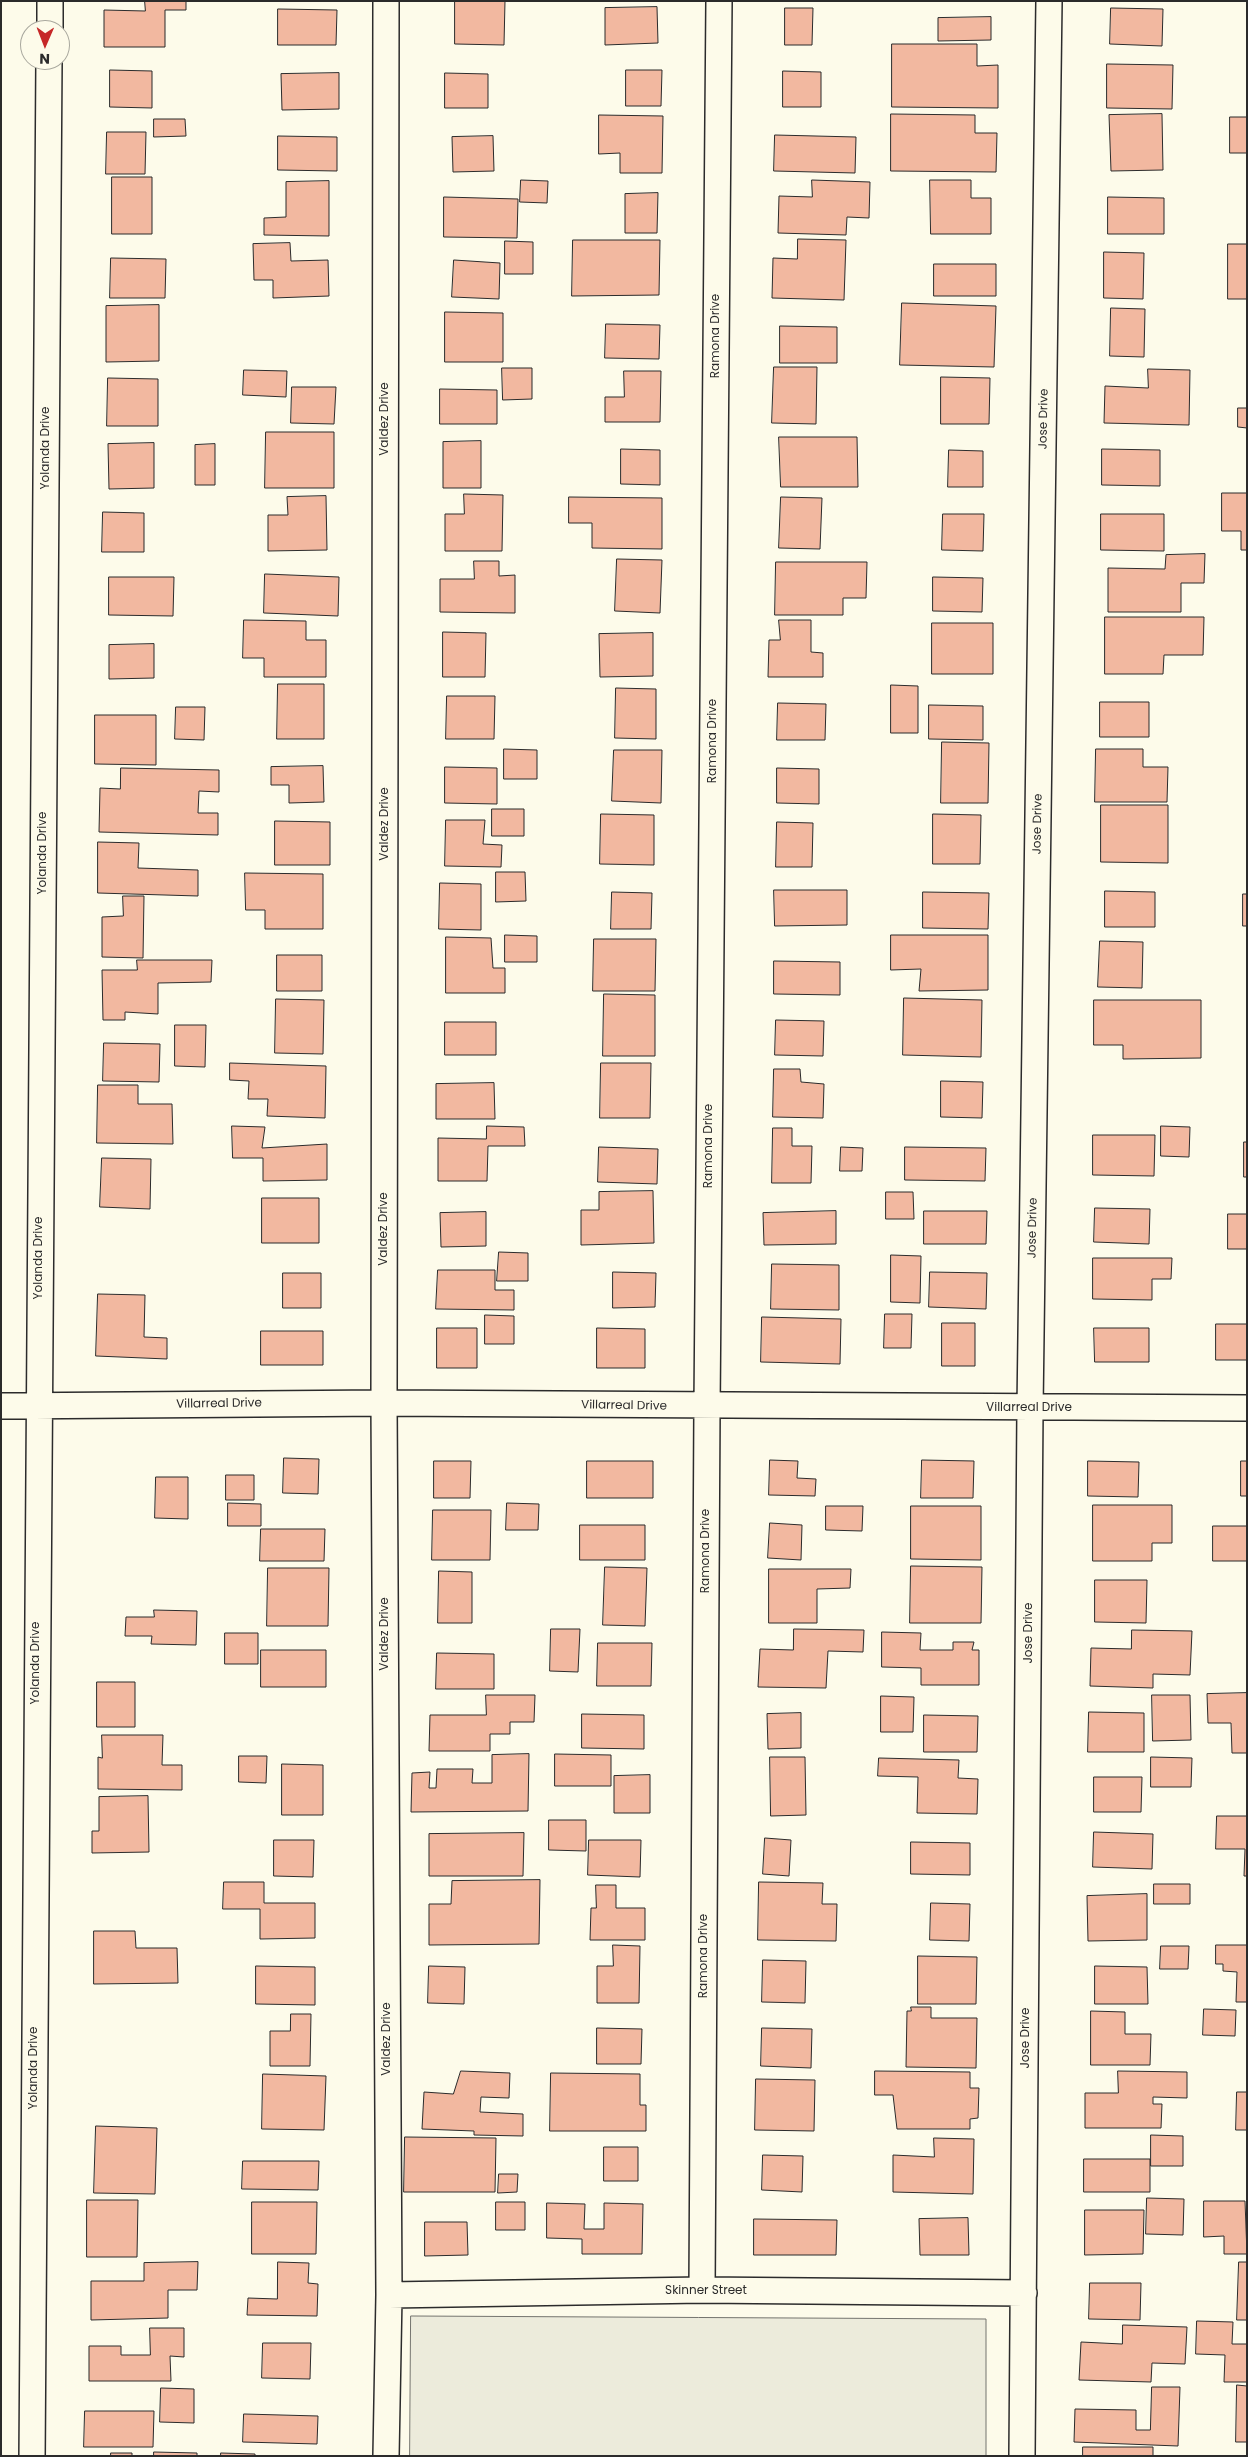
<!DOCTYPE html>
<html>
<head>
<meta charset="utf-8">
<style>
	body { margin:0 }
	#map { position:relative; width:1248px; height:2457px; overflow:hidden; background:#fdfbea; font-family:Poppins,sans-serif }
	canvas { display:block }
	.frame { position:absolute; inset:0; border:2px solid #2b2b2b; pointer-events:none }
	.north { position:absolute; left:20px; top:20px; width:50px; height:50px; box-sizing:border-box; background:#fdfbea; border:1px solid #a9a89e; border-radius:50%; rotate:181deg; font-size:14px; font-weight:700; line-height:20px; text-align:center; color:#2b2b2b }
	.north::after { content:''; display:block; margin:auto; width:18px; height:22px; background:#c62828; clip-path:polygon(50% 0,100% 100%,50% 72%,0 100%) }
</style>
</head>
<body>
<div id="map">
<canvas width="1248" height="2457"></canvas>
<div class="frame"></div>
<div class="north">N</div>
</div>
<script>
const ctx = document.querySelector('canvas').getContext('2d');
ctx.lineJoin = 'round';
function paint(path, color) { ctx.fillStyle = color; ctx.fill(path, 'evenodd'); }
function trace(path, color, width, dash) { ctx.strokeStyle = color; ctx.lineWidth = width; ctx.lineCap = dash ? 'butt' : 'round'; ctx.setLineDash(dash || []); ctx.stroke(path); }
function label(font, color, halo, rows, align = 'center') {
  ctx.font = font + ' Poppins,sans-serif'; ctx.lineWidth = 4; ctx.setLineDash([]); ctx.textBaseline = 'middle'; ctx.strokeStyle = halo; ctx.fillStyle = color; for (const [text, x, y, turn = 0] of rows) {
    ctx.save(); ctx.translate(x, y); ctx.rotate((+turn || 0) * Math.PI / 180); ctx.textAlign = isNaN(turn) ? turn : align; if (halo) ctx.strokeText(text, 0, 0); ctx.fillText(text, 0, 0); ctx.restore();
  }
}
const green = new Path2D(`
	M411,2316L986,2319V2456H410Z`);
const building = new Path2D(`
	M145,1H186V10H165V47H104V10L145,11Z
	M455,1H505L504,45L455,44Z
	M657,7L658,43L605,45V8Z
	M785,8H813L812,45H785Z
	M1111,8L1163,9L1162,46L1110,44Z
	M278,9L337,10L336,45H278Z
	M991,17V40L938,41V18Z
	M892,44H977V66L998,65V108L892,107Z
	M1107,64L1173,65L1172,109L1107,108Z
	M110,70L152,71V108L110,107Z
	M626,70H662L661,106H626Z
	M783,71L821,72V107H783Z
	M339,73V109L282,110L281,74Z
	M445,73L488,74V108H445Z
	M891,114L975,115V133H997L996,172L891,171Z
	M1162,114L1163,170L1111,171L1109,115Z
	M599,115L663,116L662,173H620V153L599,154Z
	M1230,117H1247V153H1230Z
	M154,119H185L186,136L154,137Z
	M107,132H146L145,174H106Z
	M775,135L856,137L855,173L774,171Z
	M278,136L337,137V171L278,170Z
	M493,136L494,171L453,172L452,137Z
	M112,177H152V234H112Z
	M521,180L548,181L547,203L520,202Z
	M812,180L870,182L869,218L847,217L846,235L778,233L779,196L812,197Z
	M930,180H971V198H991V234H931Z
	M329,181V236L264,235V218L286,217V182Z
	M658,193L657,233H625V194Z
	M444,197L518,199L517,238L444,237Z
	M1108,197L1164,198V234H1108Z
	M798,239L846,240L844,300L772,298L773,258L797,259Z
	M573,240H660L659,295L572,296Z
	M505,241L533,242V274H505Z
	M290,243L291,261L328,260L329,296L273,298V280H254L253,244Z
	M1228,244H1247V299H1228Z
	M1104,252L1144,253L1143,299L1104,298Z
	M111,258L166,259L165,298H110Z
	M454,260L500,263L499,299L452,297Z
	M934,264H996V296H934Z
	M902,303L996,306L994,367L900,365Z
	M159,305V361L106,362V306Z
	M1111,308L1145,309L1144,357L1110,356Z
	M445,312L503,313V362H445Z
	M606,324L660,325L659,359L605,358Z
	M780,326L837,327V363H780Z
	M774,367H817L816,424L772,423Z
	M502,368H532V399L503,400Z
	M1148,369L1190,370L1189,425L1104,423L1105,386L1148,388Z
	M244,370L287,371L286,397L243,395Z
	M624,371H661L660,422H605V397H624Z
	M941,377L990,378L989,424H941Z
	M108,378L158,379V426H107Z
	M292,387H336L334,424L291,423Z
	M440,389L497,390V424H440Z
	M1238,408H1247V428L1238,427Z
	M266,432H334V488H265Z
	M779,437H857L858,487H781Z
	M481,441V488H443V442Z
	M154,443V488L109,489L108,444Z
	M215,444V485H195V445Z
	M621,449L660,450V485L621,484Z
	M1102,449L1160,450V486L1102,485Z
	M949,450L983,451V487H948Z
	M1222,493H1247V550H1241V531H1222Z
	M464,494L503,495L502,551H445V514H464Z
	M326,496L327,550L268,551V515H288L287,497Z
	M569,497L662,498V549L592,548V523H569Z
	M781,497L822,498L820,549L779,548Z
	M103,512L144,513V552H102Z
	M943,514H984L983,551L942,550Z
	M1101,514H1164V551L1101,550Z
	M1205,554L1204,583H1181V612H1108V568L1165,569L1166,555Z
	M617,559L662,560L660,613L615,611Z
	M474,561H499V576L515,575V613L440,612V579H474Z
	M776,562H867L866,598H843V615H775Z
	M265,574L339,577L338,616L264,613Z
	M109,577H174L173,616L109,615Z
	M933,577L983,578L982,612L933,611Z
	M1105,617H1204L1203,655H1164L1163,674H1105Z
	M244,620L306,621V640H326V677H264V658H243Z
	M779,620H811V652L823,653V677H768L769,640H780Z
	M932,623H993V674H932Z
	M443,632L486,633L485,677H443Z
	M653,633V676L600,677L599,634Z
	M154,644V678L109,679V645Z
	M278,684H324V739H277Z
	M891,685L918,686V733H891Z
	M616,688L656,689V739L615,738Z
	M447,696H495L494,739H446Z
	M1100,702H1149V737H1100Z
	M778,703L826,704L825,740H777Z
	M929,705L983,706V740L929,739Z
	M176,707H205L204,740L175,739Z
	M95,715H156V765L95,764Z
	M942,742L989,743L988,803H941Z
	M504,749L537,750V779H504Z
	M1096,749H1143V767H1168L1167,802H1095Z
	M614,750H662L661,803L612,801Z
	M323,766L324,802L289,803V785H271V767Z
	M445,767L497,768V804L445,803Z
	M121,768L219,770V792L199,791L198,813H218V835L99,832L100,788L120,789Z
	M777,768L819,769V804L777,803Z
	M1101,805H1168V863L1101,862Z
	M492,809H524V836H492Z
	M601,814L654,815V865L600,864Z
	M933,814L981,815L980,864H933Z
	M446,820H485L483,844L502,845L501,867L445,866Z
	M275,821L330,822V865H275Z
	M777,822L813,823L812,867H776Z
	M98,842L139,843L138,868L198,870V896L98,893Z
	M496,872H525L526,901L496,902Z
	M245,873L323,874V929H265V910H246Z
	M440,883L481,884V930L439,929Z
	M774,890H847V925L775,926Z
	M1105,891L1155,892V927H1105Z
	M612,892L652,893L651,929H611Z
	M923,892L989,893L988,929L923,928Z
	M1243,894H1247V926H1243Z
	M123,896H144L143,958L102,957V917L123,916Z
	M505,935L537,936V962H505Z
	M891,935H988V990L919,991L921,969L891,970Z
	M446,937L491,938L493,968H505V993H446Z
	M594,939H656L655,991H593Z
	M1100,941L1143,942L1142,988L1098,987Z
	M277,955H322V991H277Z
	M137,960H212L211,982L158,983V1014L125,1012V1020H103L102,970H137Z
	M774,961L840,962V995L774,994Z
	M604,994L655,995V1056H603Z
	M904,998L982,1000L981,1057L903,1055Z
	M276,999L324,1000L323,1054L275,1053Z
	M1094,1000H1201V1058L1123,1059V1045H1094Z
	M776,1020L824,1021L823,1056L775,1055Z
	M445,1022H496V1055H445Z
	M175,1025H206L205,1067L175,1066Z
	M104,1043L160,1044L159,1082L103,1081Z
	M230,1063L326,1066L325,1118L267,1116L268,1099H248L249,1081L230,1080Z
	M601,1063H651L650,1118H600Z
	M774,1069H800L801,1082L824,1084L823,1118L773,1117Z
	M941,1081L983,1082L982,1118L941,1117Z
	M494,1083L495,1119H436V1084Z
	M98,1085H138V1104H172L173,1144L97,1143Z
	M232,1126L265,1127L262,1148L327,1144V1180L263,1181V1158H233Z
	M487,1126L524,1127L525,1146H488L487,1181H438V1138L486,1139Z
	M1161,1126L1190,1127L1189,1157L1161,1156Z
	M773,1128H792V1146H812L811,1183H772Z
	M1093,1135H1155L1154,1176L1093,1175Z
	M1244,1142H1247V1177H1244Z
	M599,1147L658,1149L657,1184L598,1182Z
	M841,1147L863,1148L862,1171H840Z
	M905,1147L986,1148L985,1181L905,1180Z
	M102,1158L151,1159L150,1209L100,1207Z
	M653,1191L654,1243L581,1245V1210H599V1192Z
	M886,1192H913L914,1219H886Z
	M262,1198H319V1243H262Z
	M1095,1208L1150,1209L1149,1244L1094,1242Z
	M836,1211V1244L764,1245L763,1213Z
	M924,1211H987L986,1244H924Z
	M486,1212V1246L441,1247L440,1213Z
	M1228,1214H1247V1249H1228Z
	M499,1252L528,1253V1281H497Z
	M891,1255L921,1256L920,1303L891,1302Z
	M1093,1258H1172L1171,1279H1152V1300L1093,1299Z
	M772,1264L839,1265V1310L771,1309Z
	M438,1270H495V1290H514V1310L436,1309Z
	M613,1272L656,1273L655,1307L613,1308Z
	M930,1272L987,1273L986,1309L929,1307Z
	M283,1273H321V1308H283Z
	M98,1294L145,1295L144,1337L167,1338V1359L96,1356Z
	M885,1314H912L911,1348H884Z
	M485,1315L514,1316V1344H485Z
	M762,1317L841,1319L840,1364L761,1362Z
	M942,1323H975V1366H942Z
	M1216,1324H1247V1360H1216Z
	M437,1328H477V1368H437Z
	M597,1328L645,1329V1368H597Z
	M1094,1328H1149V1362H1095Z
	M261,1331H323V1365H261Z
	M284,1458L319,1459L318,1494L283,1493Z
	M770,1460L798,1461L797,1478L816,1479L815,1496L769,1495Z
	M922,1460L974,1461L973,1498H921Z
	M434,1461H471L470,1498H434Z
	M587,1461H653V1498H587Z
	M1088,1461L1139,1462L1138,1497L1088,1496Z
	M1241,1461H1247V1496H1241Z
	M226,1475H254V1500H226Z
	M156,1477H188V1519L155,1518Z
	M228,1503L261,1504V1526H228Z
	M507,1503L539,1504L538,1530H506Z
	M1093,1505H1172V1543H1152V1561H1093Z
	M826,1506H863L862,1531L826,1530Z
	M911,1506H981V1560L911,1559Z
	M433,1510H491L490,1560H432Z
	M770,1523L802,1525L801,1560L768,1558Z
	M580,1525H645V1560H580Z
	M1213,1526H1247V1561H1213Z
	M261,1529H325L324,1561H260Z
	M911,1566L982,1567L981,1623H910Z
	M605,1567L647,1568L645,1626L603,1625Z
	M268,1568H329L328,1626H267Z
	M769,1569H851L850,1588L817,1589V1623H769Z
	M439,1571L472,1572V1623H438Z
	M1095,1580H1147L1146,1623L1095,1622Z
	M154,1610L197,1611L196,1645L151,1644L152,1636H125L126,1617H154Z
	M551,1629H580L578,1672L550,1671Z
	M794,1629L864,1630L863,1652L828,1651L826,1688L758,1687L760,1649L793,1650Z
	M1132,1630L1192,1631L1190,1675L1153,1674V1688L1090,1686L1091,1648L1131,1649Z
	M882,1632L921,1633L920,1650H953V1642H974L972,1650H979V1685H921V1668L882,1667Z
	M225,1633H258V1664H225Z
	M598,1643H652L651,1686H597Z
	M261,1650H326V1687H261Z
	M437,1653L494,1654V1689H436Z
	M97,1682H135V1727H97Z
	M1247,1693V1753H1232L1231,1723H1208L1207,1694Z
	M486,1695H535L534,1722H510V1734H490V1751H429L430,1715H486Z
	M1152,1695H1190L1191,1740L1153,1741Z
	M881,1696L914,1697L913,1732H881Z
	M1089,1712L1144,1713V1752H1088Z
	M801,1713V1748L768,1749L767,1714Z
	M582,1714L644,1715V1749L582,1748Z
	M924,1715L978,1716L977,1752H924Z
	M102,1735H163L162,1765H182V1790L98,1789V1757L102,1758Z
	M529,1754L528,1811L411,1812L412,1773L430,1772L429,1788H436L437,1769H473L472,1783H492V1755Z
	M555,1754L611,1755V1786H555Z
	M239,1756H267L266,1783L239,1782Z
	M770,1757H805L806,1815L771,1816Z
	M1151,1757L1192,1758L1191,1787H1151Z
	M879,1758L959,1760L958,1778L978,1779L977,1814L917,1813L918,1777L878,1776Z
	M282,1764L323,1765V1815H282Z
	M650,1775V1813H614V1776Z
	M1094,1777H1142L1141,1812H1094Z
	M148,1796L149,1852L92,1853V1831H99V1797Z
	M1217,1816H1247V1876H1244L1245,1849H1216Z
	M549,1820H586V1851L549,1850Z
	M1094,1832L1153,1834L1152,1869L1093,1867Z
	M524,1833L523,1876H429V1834Z
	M765,1838L791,1840L789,1876L763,1874Z
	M274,1840H314L313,1877L274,1876Z
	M589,1840H641L640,1877L588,1875Z
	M911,1842L970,1843V1875L911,1874Z
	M540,1880L539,1944L429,1945V1904H451L452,1881Z
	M224,1882H264V1903H315V1938L260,1939V1909H223Z
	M759,1882L823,1883L822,1904H837L836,1941L758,1940Z
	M1154,1884H1190V1904H1154Z
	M596,1885H616V1908H645V1940H590L591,1908H596Z
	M1147,1894V1940L1088,1941L1087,1896Z
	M931,1903L970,1904L969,1941L930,1940Z
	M94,1931H135L136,1948H177L178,1983L94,1984Z
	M613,1945L640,1946L639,2003H597V1966H613Z
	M1216,1945H1247V2002H1236L1237,1972L1223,1971V1964H1216Z
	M1161,1946H1189L1188,1969H1160Z
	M918,1956L977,1957L976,2004H918Z
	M763,1960L806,1961L805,2003L762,2002Z
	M256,1966L315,1967V2005L256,2004Z
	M429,1966L465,1967L464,2004L428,2003Z
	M1095,1966L1147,1967L1148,2004H1095Z
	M911,2007H931V2018H977L976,2068L906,2067L907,2011H911Z
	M1204,2009L1236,2010L1235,2036L1203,2035Z
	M1091,2011L1125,2012V2034H1151L1150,2065H1091Z
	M291,2014H311L310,2066H270V2031H290Z
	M597,2028L642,2029L641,2064H597Z
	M762,2028L812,2029L811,2068L761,2066Z
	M461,2071L510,2073L509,2098L481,2097L480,2112L523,2114V2136L474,2135V2131L422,2129L424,2092L453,2094Z
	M875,2071L970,2072V2088H979L978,2118L970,2119V2129H897L893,2095H875Z
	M1118,2071L1187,2072V2098L1153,2097V2104H1162L1161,2128H1085V2093H1118Z
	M551,2073L640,2074V2105H646V2131H550Z
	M263,2074L326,2076L324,2130L262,2129Z
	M756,2079L815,2080L814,2131L755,2130Z
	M1237,2092H1247V2130H1236Z
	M96,2126L157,2128L155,2194L94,2193Z
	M1151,2135L1183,2136V2166H1151Z
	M405,2137L496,2138L495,2192H404Z
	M934,2138L974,2139L973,2194L893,2192V2155L934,2157Z
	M604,2147H638V2181H604Z
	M763,2155L803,2156L802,2192L762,2190Z
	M1084,2159H1150V2192H1084Z
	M243,2161H319L318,2190L242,2189Z
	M499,2174H518L517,2192L498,2193Z
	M1147,2198L1184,2199L1183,2235L1146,2234Z
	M87,2200H138L137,2257H87Z
	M1204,2201H1245L1247,2254H1224V2236L1204,2237Z
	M252,2202H317L316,2254H252Z
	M496,2202H525V2230H496Z
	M547,2203L585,2204L584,2229H604V2203L643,2204L642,2254H582V2239L547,2238Z
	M1085,2210H1144L1143,2254L1085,2255Z
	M968,2218L969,2255H920L919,2219Z
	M754,2219L837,2220L836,2255H754Z
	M425,2222H467L468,2255L425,2256Z
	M198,2262L197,2290H168V2318L91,2320V2281H144V2263Z
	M278,2262L309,2263L308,2283L318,2284L317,2316L247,2315L248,2298L277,2299Z
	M1239,2262H1247V2320H1237Z
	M1090,2283H1141L1140,2320L1089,2319Z
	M1197,2321L1233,2322L1232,2344H1247V2382H1224L1225,2355L1196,2354Z
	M1123,2325L1187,2327L1185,2364L1152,2363L1151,2382L1079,2380L1081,2342L1122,2344Z
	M150,2328H184V2357L170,2356L171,2381H89V2346H121V2355H150Z
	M263,2343H311L310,2379L262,2378Z
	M1237,2385L1247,2386V2442H1236Z
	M1152,2387H1180L1178,2446L1074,2442L1075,2409L1136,2410V2430H1150Z
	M161,2388L194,2389V2423L160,2422Z
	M85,2411H154L153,2447H84Z
	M244,2414L318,2416L317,2444L243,2442Z
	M1083,2447H1153V2456H1083Z
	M154,2452L197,2453V2456H154Z
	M111,2453H132V2456H111Z
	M221,2453L255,2454V2456H221Z`);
const street = new Path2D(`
	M50,30V1
	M1,1406L384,1403L1247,1408
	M702,2290L707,1407L719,1
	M389,2295L702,2290L1024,2293
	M32,2456L49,60
	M386,2456L389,2295L384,1403L386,1
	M1022,2456L1030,1408L1049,1`);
const streetNames = [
	["Ramona Drive",716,336,-90],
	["Valdez Drive",385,419,-90],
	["Jose Drive",1044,419,-89],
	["Yolanda Drive",46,448,-90],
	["Ramona Drive",713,741,-90],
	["Valdez Drive",385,824,-90],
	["Jose Drive",1038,824,-89],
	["Yolanda Drive",43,853,-90],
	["Ramona Drive",709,1146,-90],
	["Jose Drive",1033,1228,-89],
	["Valdez Drive",384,1229,-90],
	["Yolanda Drive",39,1258,-90],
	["Villarreal Drive",219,1404,-1],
	["Villarreal Drive",624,1406,1],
	["Villarreal Drive",1029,1408],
	["Ramona Drive",706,1551,-90],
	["Jose Drive",1029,1633,-90],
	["Valdez Drive",385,1634,-90],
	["Yolanda Drive",36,1663,-90],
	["Ramona Drive",704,1956,-90],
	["Jose Drive",1026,2038,-90],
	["Valdez Drive",387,2039,-90],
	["Yolanda Drive",34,2068,-90],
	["Skinner Street",706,2291]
];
paint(green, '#ecebdb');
trace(green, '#74746e', 1);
paint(building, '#f2b8a0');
trace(building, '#2b2b2b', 1);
trace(street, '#2b2b2b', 28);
trace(street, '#fdfbea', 25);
label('12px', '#2b2b2b', '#fdfbea', streetNames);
</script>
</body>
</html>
